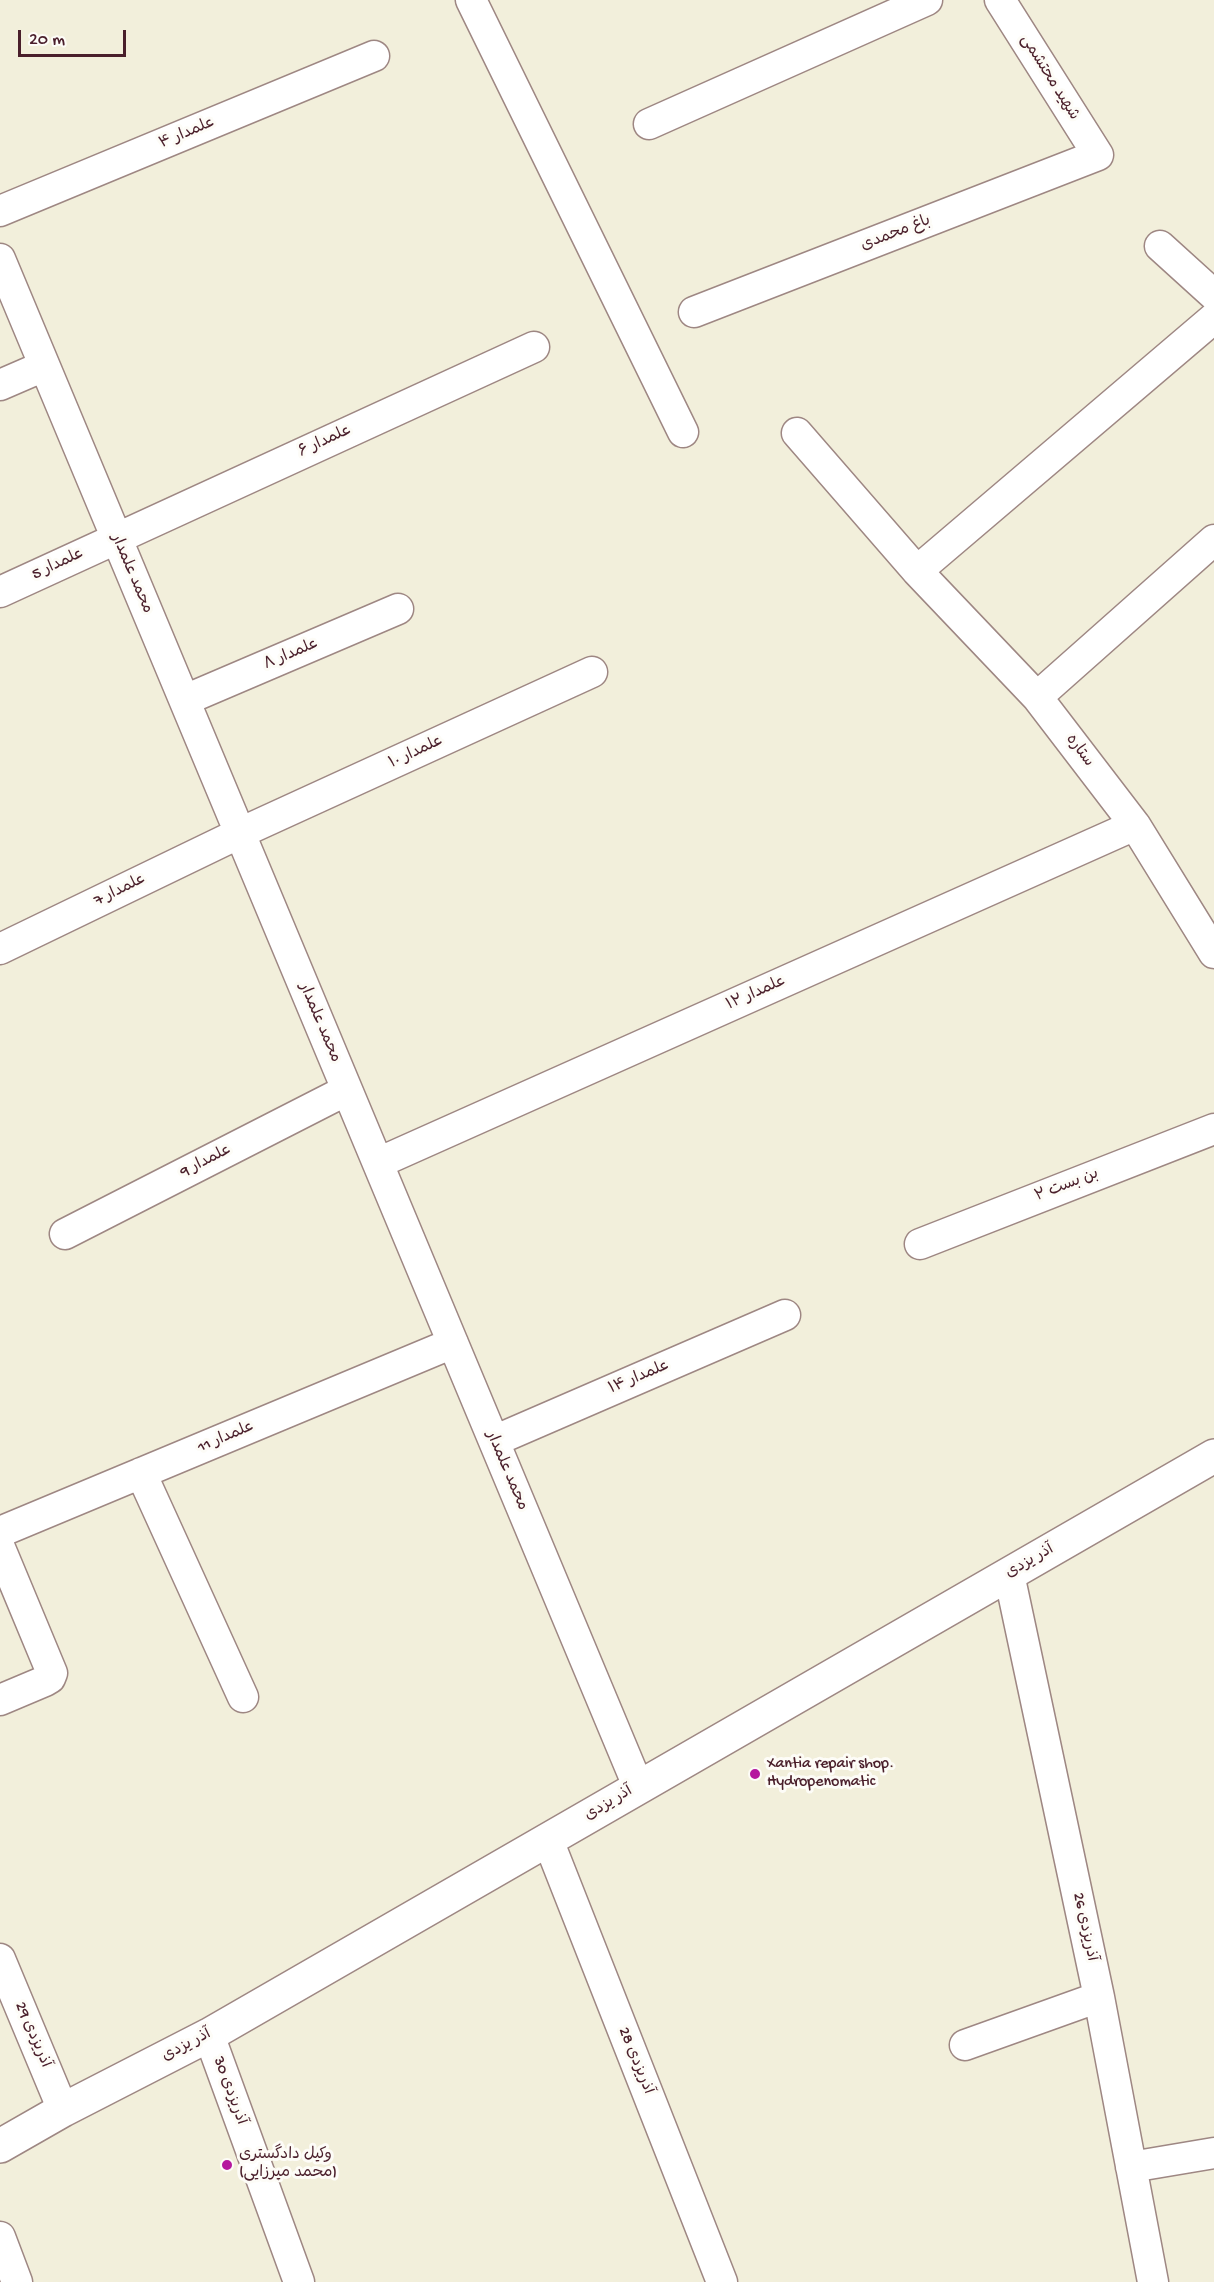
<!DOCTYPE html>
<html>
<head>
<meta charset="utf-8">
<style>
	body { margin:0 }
	#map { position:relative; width:1214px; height:2282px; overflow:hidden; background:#f2efdb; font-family:"Gochi Hand",sans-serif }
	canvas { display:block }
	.scale { position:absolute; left:18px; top:30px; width:108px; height:27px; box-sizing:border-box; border:3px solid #4a1f2b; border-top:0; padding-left:8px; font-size:18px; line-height:21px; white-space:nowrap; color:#4a1f2b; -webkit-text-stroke:4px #fdfcf7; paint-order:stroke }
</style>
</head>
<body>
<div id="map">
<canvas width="1214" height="2282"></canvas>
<div class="scale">20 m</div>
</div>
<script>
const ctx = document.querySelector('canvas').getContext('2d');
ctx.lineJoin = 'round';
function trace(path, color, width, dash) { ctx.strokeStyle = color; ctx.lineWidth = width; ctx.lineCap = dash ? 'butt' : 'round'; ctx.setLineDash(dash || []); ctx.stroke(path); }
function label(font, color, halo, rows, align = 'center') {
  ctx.font = font + ' "Gochi Hand","Playpen Sans Arabic",sans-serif'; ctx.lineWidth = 6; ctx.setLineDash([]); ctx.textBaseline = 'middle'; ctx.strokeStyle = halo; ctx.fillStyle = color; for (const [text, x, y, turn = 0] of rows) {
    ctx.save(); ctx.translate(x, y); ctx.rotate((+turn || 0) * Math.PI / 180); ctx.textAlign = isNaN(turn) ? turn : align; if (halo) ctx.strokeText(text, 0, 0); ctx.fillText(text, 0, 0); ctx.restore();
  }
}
const street = new Path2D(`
	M471,0L683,432
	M649,124L927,0
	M0,211L374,56
	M1160,246L1214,295
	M0,259L638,1786
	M694,312L1098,155L1000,0
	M0,385L44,366
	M797,433L917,571L1037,697L1135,825L1214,953
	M917,571L1214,318
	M0,592L534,347
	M1037,697L1214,540
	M185,700L398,609
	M0,949L240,833L592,672
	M378,1163L1135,825
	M65,1234L347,1090
	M920,1244L1214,1129
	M494,1441L785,1315
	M141,1473L243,1697
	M0,1532L453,1343
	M0,1548L52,1673L50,1678L45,1681L0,1700
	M1009,1574L1099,1997L1153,2282
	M548,1840L722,2282
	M0,1959L63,2110
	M209,2035L299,2282
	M965,2045L1099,1997
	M1131,2167L1214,2153
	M0,2237L17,2282`);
const secondary = new Path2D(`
	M0,2146L63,2110L209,2035L1214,1456`);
const markers = [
	[755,1774,6,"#b5179e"],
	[227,2165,6,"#b5179e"]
];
const streetNames = [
	["شهید محتشمی",1049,78,58],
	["علمدار ۴",187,134,-23],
	["باغ محمدی",896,234,-21],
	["علمدار ۶",325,442,-25],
	["علمدار 5",58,565,-25],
	["محمد علمدار",131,574,67],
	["علمدار ۸",291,655,-23],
	["ستاره",1079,751,53],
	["علمدار ۱۰",416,753,-25],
	["علمدار 7",120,891,-26],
	["علمدار ۱۲",756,994,-24],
	["محمد علمدار",319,1023,67],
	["علمدار 9",206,1162,-27],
	["بن بست ۲",1067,1186,-21],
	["علمدار ۱۴",639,1378,-23],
	["علمدار 11",226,1438,-23],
	["محمد علمدار",506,1471,67],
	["آذر یزدی",1030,1562,-30],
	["آذر یزدی",609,1804,-31],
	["آذریزدی 26",1084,1927,78],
	["آذریزدی 29",32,2035,67],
	["آذر یزدی",187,2046,-28],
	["آذریزدی 28",635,2061,68],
	["آذریزدی 30",229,2091,70]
];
const poiNames = [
	["Xantia repair shop.",767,1765],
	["Hydropenomatic",767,1783],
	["وکیل دادگستری",239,2156],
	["(محمد میرزایی)",239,2174]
];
trace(street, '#9e8783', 33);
trace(secondary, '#9e8783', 36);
trace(street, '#fff', 30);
trace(secondary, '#fff', 33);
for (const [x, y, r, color] of markers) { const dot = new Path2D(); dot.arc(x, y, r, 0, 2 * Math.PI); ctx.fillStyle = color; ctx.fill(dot); trace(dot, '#fdfcf7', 2); }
label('16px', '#4a1f2b', '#fdfcf7', streetNames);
label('16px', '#4a1f2b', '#fdfcf7', poiNames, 'left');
</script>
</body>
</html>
